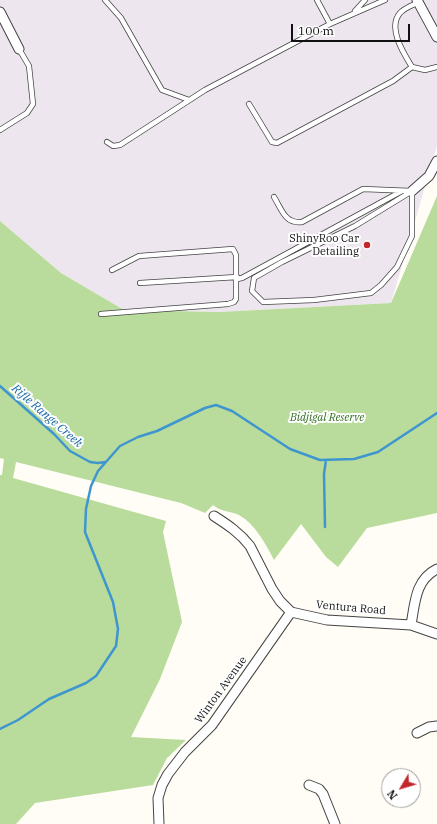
<!DOCTYPE html>
<html>
<head>
<meta charset="utf-8">
<style>
	body { margin:0 }
	#map { position:relative; width:437px; height:824px; overflow:hidden; background:#fffdf5; font-family:"IBM Plex Serif",serif }
	canvas { display:block }
	.north { position:absolute; left:381px; top:768px; width:40px; height:40px; box-sizing:border-box; background:#fff; border:1px solid #a0a0a0; border-radius:50%; rotate:232deg; font-size:11px; font-weight:700; line-height:16px; text-align:center; color:#111 }
	.north::after { content:''; display:block; margin:auto; width:14px; height:18px; background:#c4262e; clip-path:polygon(50% 0,100% 100%,50% 72%,0 100%) }
	.scale { position:absolute; left:291px; top:24px; width:119px; height:18px; box-sizing:border-box; border:2px solid #111; border-top:0; padding-left:5px; font-size:12px; line-height:14px; white-space:nowrap; color:#111; -webkit-text-stroke:3px #fff; paint-order:stroke }
</style>
</head>
<body>
<div id="map">
<canvas width="437" height="824"></canvas>
<div class="north">N</div>
<div class="scale">100 m</div>
</div>
<script>
const ctx = document.querySelector('canvas').getContext('2d');
ctx.lineJoin = 'round';
function paint(path, color) { ctx.fillStyle = color; ctx.fill(path, 'evenodd'); }
function trace(path, color, width, dash) { ctx.strokeStyle = color; ctx.lineWidth = width; ctx.lineCap = dash ? 'butt' : 'round'; ctx.setLineDash(dash || []); ctx.stroke(path); }
function label(font, color, halo, rows, align = 'center') {
  ctx.font = font + ' "IBM Plex Serif",serif'; ctx.lineWidth = 4; ctx.setLineDash([]); ctx.textBaseline = 'middle'; ctx.strokeStyle = halo; ctx.fillStyle = color; for (const [text, x, y, turn = 0] of rows) {
    ctx.save(); ctx.translate(x, y); ctx.rotate((+turn || 0) * Math.PI / 180); ctx.textAlign = isNaN(turn) ? turn : align; if (halo) ctx.strokeText(text, 0, 0); ctx.fillText(text, 0, 0); ctx.restore();
  }
}
const industrial = new Path2D(`
	M0,0H437V146L391,303L219,312L124,310L61,273L0,221Z`);
const forest = new Path2D(`
	M437,196V513L367,528L338,567L326,557L301,524L274,560C265,543 256,525 239,515C231,511 221,512 213,505L205,513L181,503L16,462L13,478L166,521L163,532L182,622L160,679L131,737L186,740L167,758L153,785L35,803L16,824H0V475H2L4,459L0,458V221L61,273L124,310L219,312L391,303Z`);
const stream = new Path2D(`
	M0,386L54,434L70,451L90,462L98,463L105,462
	M325,527L324,474L326,460
	M0,729L18,720L49,699L86,683L96,676L116,646L118,629L113,602L85,532L86,509L91,486L98,471L120,446L138,437L157,431L205,408L216,405L232,411L290,449L320,460L354,459L378,452L437,413`);
const lane = new Path2D(`
	M105,0L121,18L162,90L189,100
	M317,0L330,24
	M419,2C413,5 404,8 400,13C387,28 404,54 412,67L425,70L437,67
	M355,11L365,0
	M249,104L272,142L277,143L393,81L412,67
	M0,130L27,113L33,104L29,66L19,49
	M107,142L113,146L120,145L205,90L330,24L385,0
	M412,191V236L397,267L381,285L371,293L314,300L263,302L252,291L254,278L282,262L355,226Z
	M274,197C282,210 285,224 302,222L363,189L412,191
	M237,279L242,278L402,191
	M140,283L237,277
	M101,314L228,304L234,302L236,299V255L233,249L139,256L112,270`);
const street = new Path2D(`
	M417,0L437,37
	M0,12L19,49
	M412,191L429,176L437,161
	M214,516C228,525 240,533 250,546L272,589L280,601L291,612L327,620L411,625L437,634
	M411,625C415,603 415,580 437,569
	M417,733L429,727L437,726
	M309,785L319,789L323,794L335,824
	M159,824L158,798L162,785L168,774L185,752L212,725L291,612`);
const markers = [
	[367,245,4,"#c4262e"]
];
const poiNames = [
	["ShinyRoo Car",359,239],
	["Detailing",359,252]
];
const parkNames = [
	["Bidjigal Reserve",327,418]
];
const streetNames = [
	["Ventura Road",351,608,5],
	["Winton Avenue",221,690,-54]
];
const waterNames = [
	["Rifle Range Creek",47,416,41]
];
paint(industrial, '#eee6ef');
paint(forest, '#b9dc9c');
trace(stream, '#3f96cf', 2.5);
trace(lane, '#444', 6);
trace(street, '#444', 11);
trace(lane, '#fff', 4.5);
trace(street, '#fff', 9);
for (const [x, y, r, color] of markers) { const dot = new Path2D(); dot.arc(x, y, r, 0, 2 * Math.PI); ctx.fillStyle = color; ctx.fill(dot); trace(dot, '#fff', 1.5); }
label('11px', '#111', '#fff', poiNames, 'right');
label('italic 11px', '#2f6b1f', '#fff', parkNames);
label('11px', '#111', '#fff', streetNames);
label('italic 12px', '#1768a6', '#fff', waterNames);
</script>
</body>
</html>
